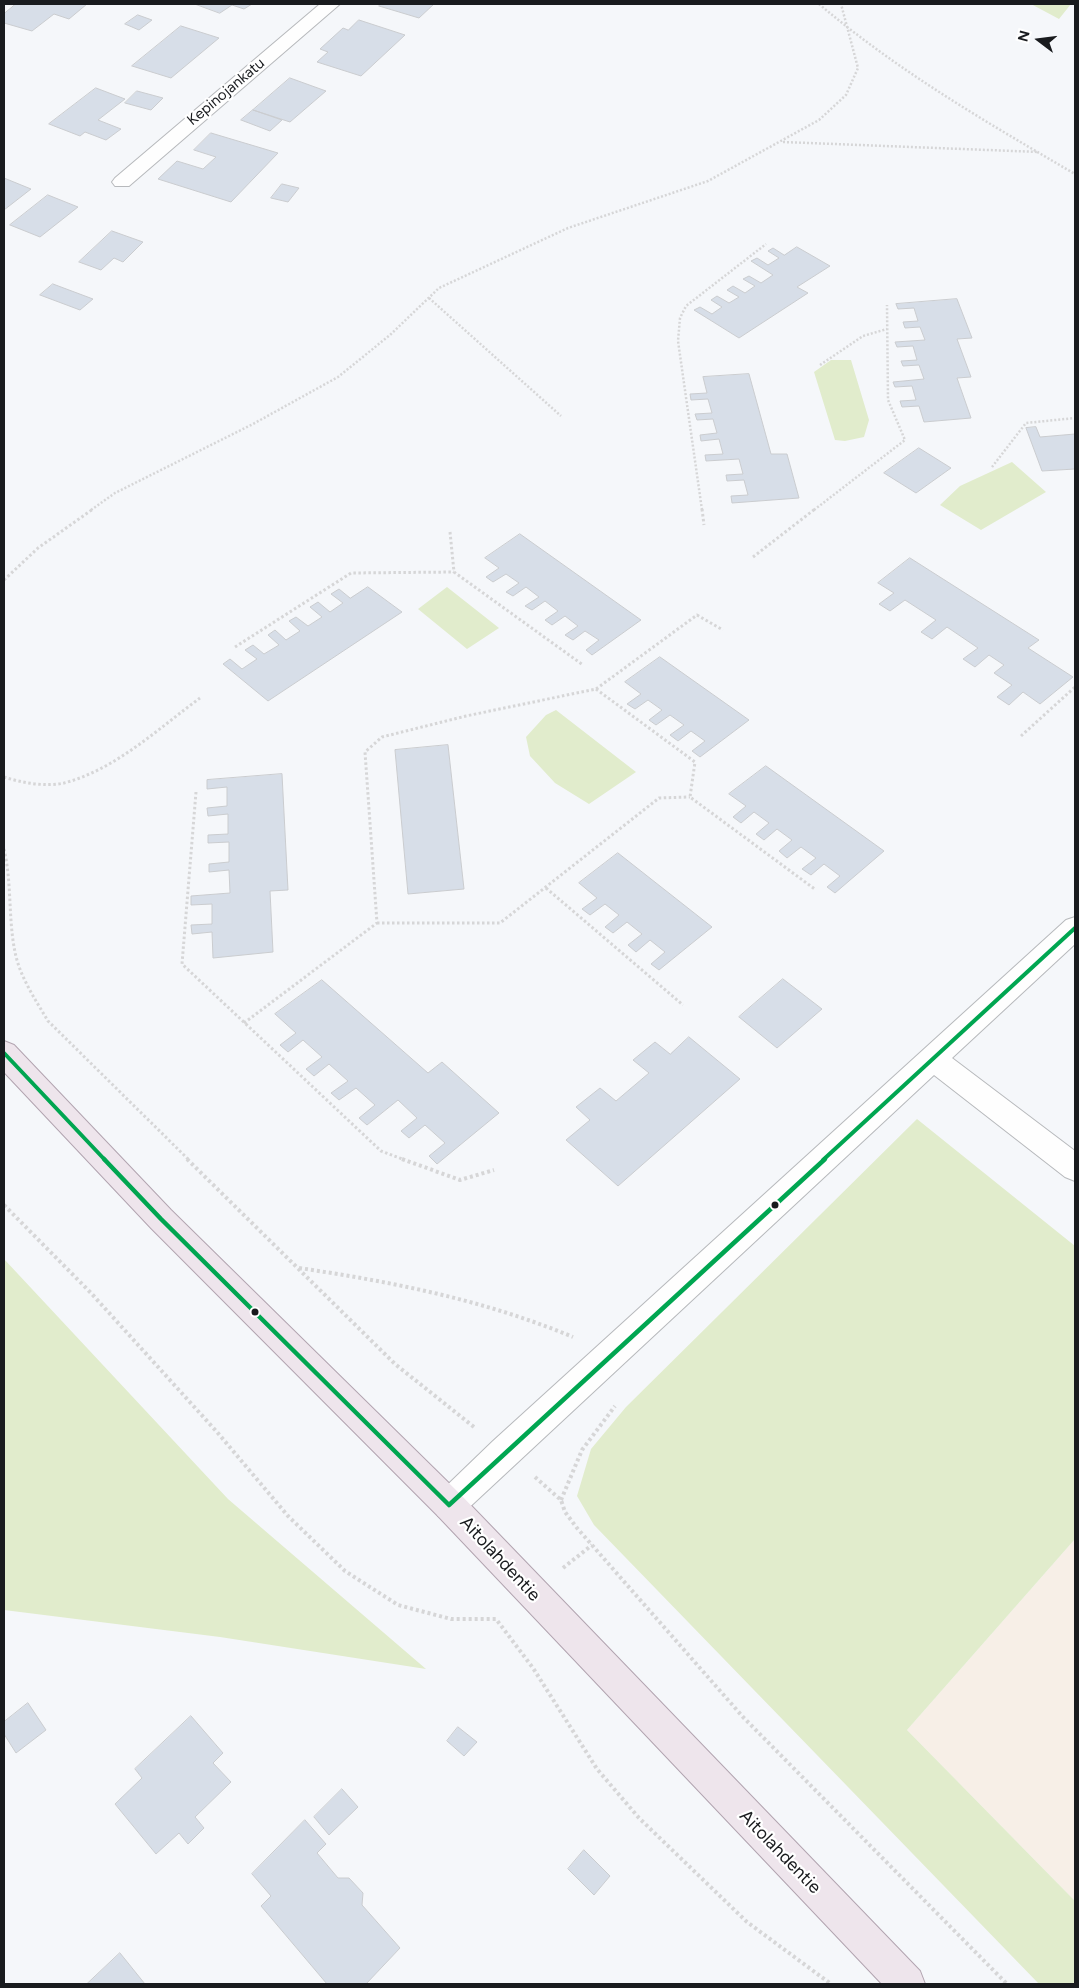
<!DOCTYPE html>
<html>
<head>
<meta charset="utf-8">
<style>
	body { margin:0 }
	#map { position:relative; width:1079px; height:1988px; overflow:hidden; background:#f5f7fa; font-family:Figtree,sans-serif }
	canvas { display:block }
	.frame { position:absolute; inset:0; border:5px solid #191b1e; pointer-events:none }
	.north { position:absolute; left:1014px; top:15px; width:50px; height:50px; -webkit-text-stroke:4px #fff; paint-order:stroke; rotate:285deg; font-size:14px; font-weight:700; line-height:20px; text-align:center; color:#191b1e }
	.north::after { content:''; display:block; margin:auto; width:18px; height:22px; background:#191b1e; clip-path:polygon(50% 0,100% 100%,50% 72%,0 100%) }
</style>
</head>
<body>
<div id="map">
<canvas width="1079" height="1988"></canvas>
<div class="frame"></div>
<div class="north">N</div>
</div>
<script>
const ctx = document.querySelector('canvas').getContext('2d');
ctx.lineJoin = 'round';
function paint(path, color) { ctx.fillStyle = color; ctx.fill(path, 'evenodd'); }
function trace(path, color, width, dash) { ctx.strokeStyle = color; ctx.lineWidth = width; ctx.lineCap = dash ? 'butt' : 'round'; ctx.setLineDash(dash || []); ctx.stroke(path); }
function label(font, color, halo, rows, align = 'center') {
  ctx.font = font + ' Figtree,sans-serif'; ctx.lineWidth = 4.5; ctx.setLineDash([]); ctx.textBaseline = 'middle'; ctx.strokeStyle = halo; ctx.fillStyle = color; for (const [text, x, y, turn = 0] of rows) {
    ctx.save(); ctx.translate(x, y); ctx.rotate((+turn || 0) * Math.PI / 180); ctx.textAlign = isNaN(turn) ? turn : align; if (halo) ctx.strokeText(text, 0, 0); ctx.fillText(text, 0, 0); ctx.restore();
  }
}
const commercial = new Path2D(`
	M1075,1539V1901L907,1730Z`);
const green = new Path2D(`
	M1031,4H1071L1059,19Z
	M831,360H851L869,420L864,437L845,441L835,440L814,372Z
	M1012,462L1046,492L981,530L940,505L960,486Z
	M447,587L499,628L467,649L418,609Z
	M556,710L636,772L589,804L555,783L530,756L526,737L546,715Z
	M917,1119L1075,1246V1539L907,1730L1075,1901V1984H1039L594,1525L577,1496L591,1449L626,1407Z
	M4,1259L228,1499L426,1669L220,1637L4,1610Z`);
const building = new Path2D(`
	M16,4H87L69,19L54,14L32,31L4,23V14Z
	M195,4H252L244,9L232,5L220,13Z
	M381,4H434L419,18L379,6Z
	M138,15L152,20L139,30L125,24Z
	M359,20L405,35L361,76L317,62L328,52L320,49L343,28L348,30Z
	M181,26L219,38L171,78L132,66Z
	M290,78L326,91L290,122L253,110Z
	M96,88L125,99L98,120L121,129L106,140L85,132L80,136L49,124Z
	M137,91L163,98L151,110L125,103Z
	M253,110L282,120L270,131L241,120Z
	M211,133L278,153L231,202L158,179L177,161L203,169L216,157L194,150Z
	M4,178L31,189L4,210Z
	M282,184L299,188L288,202L271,198Z
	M48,195L78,207L40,237L10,225Z
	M112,231L143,242L123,262L114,258L101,270L79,262Z
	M797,247L830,266L797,287L808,293L739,338L694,310L700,307L712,314L722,307L711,300L717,296L729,303L739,297L727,290L733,286L745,293L755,286L743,279L749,276L761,283L773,275L751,261L757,258L768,265L779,258L768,251L773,248L784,255Z
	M53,284L93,299L80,310L40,295Z
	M957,299L972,338L957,339L971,377L957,378L971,418L924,422L919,406L902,407L900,401L916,400L912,386L895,387L893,382L924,379L919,365L903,366L901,361L917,360L913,346L897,347L895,342L925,340L920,327L905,328L903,322L918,321L914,308L898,309L896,304Z
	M749,374L771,454H787L799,498L732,503L731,496L748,495L744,480L727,481L726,475L743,474L739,459L706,461L705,455L723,454L719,439L701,441L700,435L717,433L713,419L697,420L695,414L712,413L708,399L691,400L690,394L707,393L703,377Z
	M1036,427L1040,437L1075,434V469L1042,471L1026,428Z
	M919,448L951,468L916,493L884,473Z
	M520,534L641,620L592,655L586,650L599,640L585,631L573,640L565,635L578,626L565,616L552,625L545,620L558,611L545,601L532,610L525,606L539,597L526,587L513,596L506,592L519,583L506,574L493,582L486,577L499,568L485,558Z
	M910,558L1039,640L1028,648L1073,677L1040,704L1023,692L1009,705L997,697L1012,685L994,673L1004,665L989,655L975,667L963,659L978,648L947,627L932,639L921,632L936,620L905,600L890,611L879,604L894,593L878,583Z
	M368,587L402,612L268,701L223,664L230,659L242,669L257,659L245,650L253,645L264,654L279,645L268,635L275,630L286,640L300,631L289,621L296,617L308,626L322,617L310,607L318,602L330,612L343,603L331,594L339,589L350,598Z
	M660,657L749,720L700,757L692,751L705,741L691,731L678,741L670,735L684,725L670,715L656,725L649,720L662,710L648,700L635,709L627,704L641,694L625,682Z
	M448,745L464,889L408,894L395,750Z
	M766,766L884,851L835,893L827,887L840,876L824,864L811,875L802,869L816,858L801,847L787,858L779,851L792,840L777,829L764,840L756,834L769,823L754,812L741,823L733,817L746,806L729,794Z
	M282,774L288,890L270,891L273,952L213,958L212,932L192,934L191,925L212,924V904L191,905V896L230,893L229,870L209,872V864L229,862V842L208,843V835L228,834V814L208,816L207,808L227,806V787L207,789V780Z
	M618,853L712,927L659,970L651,964L665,952L650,940L636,952L628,945L642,934L627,922L613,933L605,927L619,915L605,904L590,915L582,909L597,898L579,883Z
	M783,979L822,1009L777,1048L739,1017Z
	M322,980L428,1073L442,1062L499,1113L437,1164L429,1156L445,1143L425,1125L409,1138L401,1131L417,1118L398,1100L367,1125L359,1118L375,1105L356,1088L339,1100L331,1093L348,1081L329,1064L314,1076L306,1069L322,1057L303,1040L288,1052L280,1045L296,1033L275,1014Z
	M689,1037L740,1079L618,1186L566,1140L590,1120L576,1107L600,1088L616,1101L649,1073L633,1060L655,1042L670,1054Z
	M28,1703L46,1730L16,1753L4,1734V1722Z
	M191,1716L223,1753L213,1763L231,1782L195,1817L204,1828L188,1844L179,1833L156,1854L115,1804L142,1778L135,1769Z
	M458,1727L477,1742L464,1756L447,1741Z
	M342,1789L358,1807L329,1835L314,1817Z
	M305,1820L326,1844L317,1853L338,1878H349L363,1893L362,1905L400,1948L366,1984H327L261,1906L271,1896L252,1874Z
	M584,1850L610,1876L594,1895L568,1869Z
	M120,1953L145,1984H87Z`);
const pathFar2 = new Path2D(`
	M819,4C898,71 986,122 1075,174
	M783,142L1039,152
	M429,298L561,416
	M820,365L863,336L887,329
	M992,467L1026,423L1075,418
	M91,510L115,493L253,424L338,377L390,335L439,288L568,228L708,181L819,120L846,95L858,68L841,4
	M702,510L678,341L680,318L686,306L766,244
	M814,510L905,440L888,400L887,305`);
const pathFar1 = new Path2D(`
	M702,509L704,525
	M450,532L454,572L583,665
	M753,557L815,509
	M4,580L38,548L93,509
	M235,647L351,573L454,572
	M596,689L695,762L690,797L816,890
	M1021,736L1075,687
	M4,777C22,783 46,787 64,783C115,770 159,728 200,698
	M196,792L182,964L381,1151L405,1160
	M4,849C12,883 8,918 15,952C20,977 35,999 48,1021L189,1160
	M546,888L683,1005
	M377,923H500L659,798L690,797
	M244,1023L377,923L365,752L382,737L466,716L596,689L697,615L723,630`);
const path = new Path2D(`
	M187,1159L395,1364L474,1427
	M402,1159L460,1180L494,1170
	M4,1205L91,1293L217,1432L288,1516L345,1571L398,1605L451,1619H496L533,1668L597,1769L639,1818L747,1922L831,1984
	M299,1268C393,1282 484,1300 573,1337
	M535,1477L561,1500L565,1512L577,1528L743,1717L1007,1984
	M561,1500L582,1450L615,1406
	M563,1568L592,1545`);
const minor = new Path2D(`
	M320,4H340L129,186H115L112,182L115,178Z
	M1075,917V944L952,1058L1075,1151V1181L1065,1177L934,1075L460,1516L449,1521L438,1516L433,1505L438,1494L493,1441L1066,920Z`);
const major = new Path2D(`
	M4,1041L14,1045L171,1210L460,1494L920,1971L925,1984H882L438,1516L151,1228L4,1072Z`);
const bus1Far1 = new Path2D(`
	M4,1053L105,1160
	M823,1160L1075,928`);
const bus1 = new Path2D(`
	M104,1159L161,1219L449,1505
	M449,1505L825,1159`);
const markers = [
	[775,1205,4.5,"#191b1e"],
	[255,1312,4.5,"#191b1e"]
];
const farStreetnames = [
	["Kepinojankatu",226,92,-40]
];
const streetNames = [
	["Aitolahdentie",500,1559,47],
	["Aitolahdentie",780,1852,46]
];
paint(commercial, '#f7efe7');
paint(green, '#e1eccc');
paint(building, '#d7dee8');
trace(building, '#cacccf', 1);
trace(minor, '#b7b9bc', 2);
trace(major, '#b2a4b0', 2);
trace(pathFar2, '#d6d6d7', 2.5, [2, 2]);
trace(pathFar1, '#d6d6d7', 3, [2.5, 2.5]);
trace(path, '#d6d6d7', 4, [3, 3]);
paint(minor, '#fefefe');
paint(major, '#eee5ec');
trace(bus1Far1, '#00a651', 4);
trace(bus1, '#00a651', 4.5);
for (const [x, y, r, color] of markers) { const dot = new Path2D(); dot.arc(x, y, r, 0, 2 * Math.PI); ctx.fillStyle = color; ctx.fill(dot); trace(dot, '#fff', 2); }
label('15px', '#191b1e', '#fff', farStreetnames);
label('18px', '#191b1e', '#fff', streetNames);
</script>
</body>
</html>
